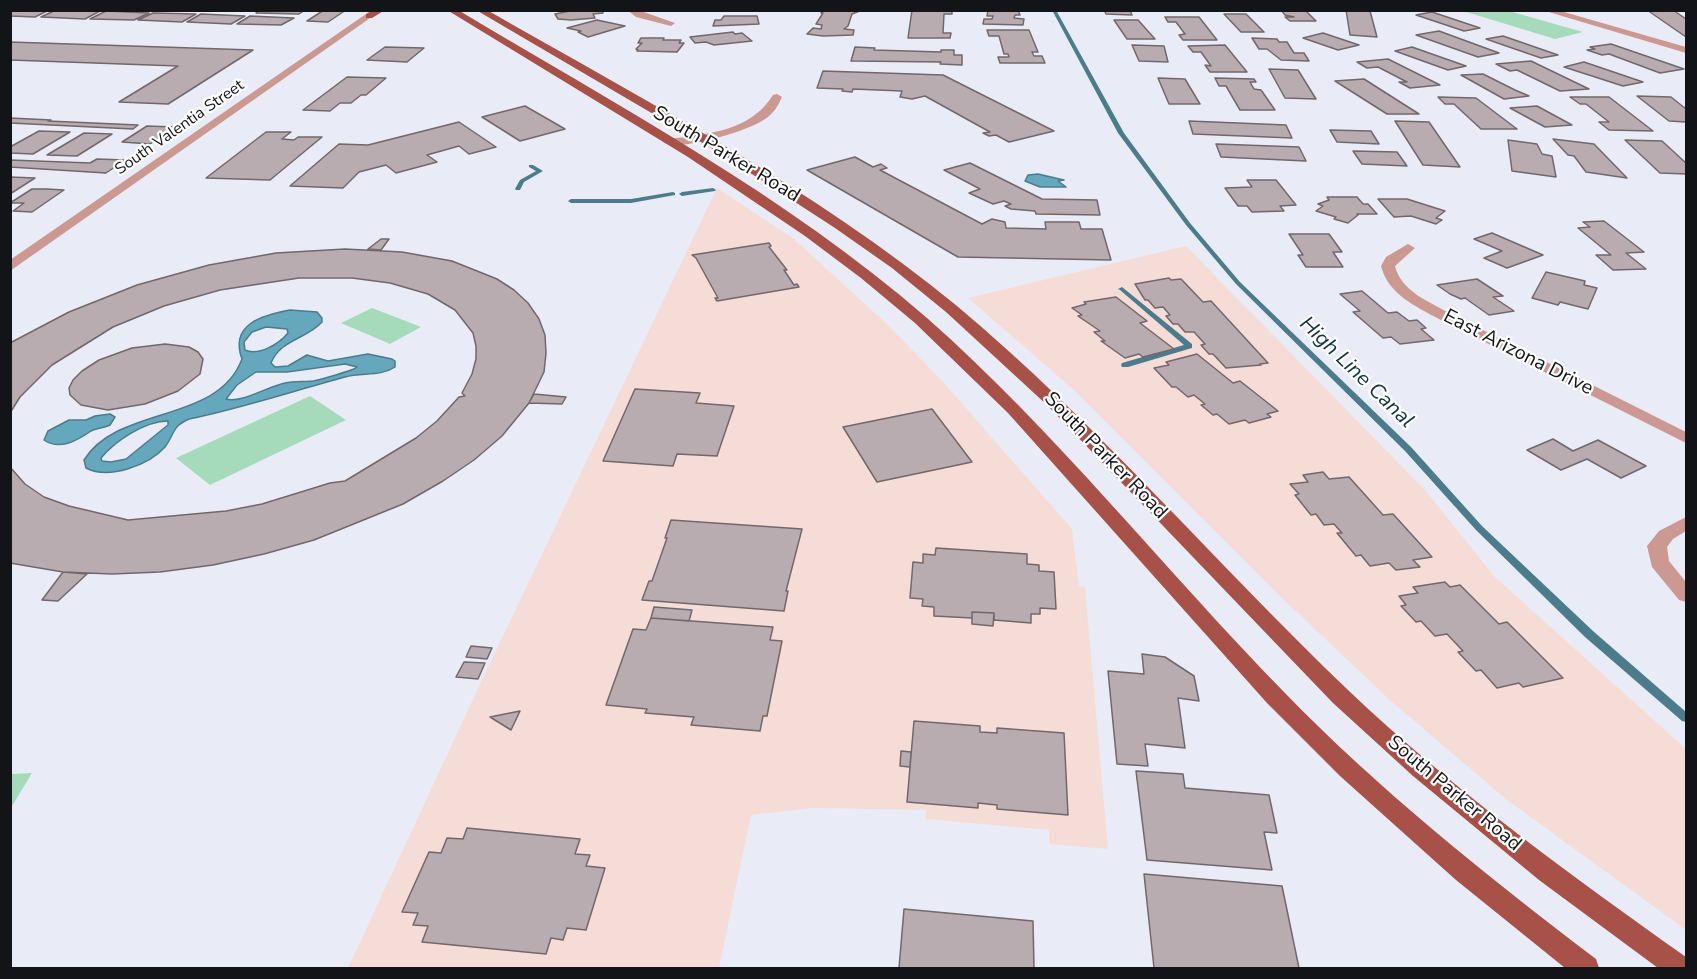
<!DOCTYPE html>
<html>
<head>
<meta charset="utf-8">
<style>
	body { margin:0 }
	#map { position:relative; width:1697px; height:979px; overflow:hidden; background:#e9ecf7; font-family:"Nunito Sans",sans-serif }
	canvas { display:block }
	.frame { position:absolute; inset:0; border:12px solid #131418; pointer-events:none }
</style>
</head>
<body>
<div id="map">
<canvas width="1697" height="979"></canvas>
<div class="frame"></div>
</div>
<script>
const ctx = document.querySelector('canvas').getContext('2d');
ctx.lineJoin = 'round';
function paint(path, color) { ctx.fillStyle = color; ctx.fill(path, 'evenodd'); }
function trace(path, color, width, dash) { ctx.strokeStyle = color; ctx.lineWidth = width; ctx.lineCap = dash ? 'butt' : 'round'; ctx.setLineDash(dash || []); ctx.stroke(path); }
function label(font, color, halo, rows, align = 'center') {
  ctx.font = font + ' "Nunito Sans",sans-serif'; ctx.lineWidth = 4.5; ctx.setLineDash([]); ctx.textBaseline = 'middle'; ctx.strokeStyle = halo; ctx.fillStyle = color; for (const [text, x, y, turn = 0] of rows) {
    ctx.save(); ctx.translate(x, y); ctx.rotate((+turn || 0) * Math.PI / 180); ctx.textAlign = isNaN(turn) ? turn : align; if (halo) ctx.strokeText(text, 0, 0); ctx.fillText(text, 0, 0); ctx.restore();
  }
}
const commercial = new Path2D(`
	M717,188L794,239L888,325L944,383L1072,529L1079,586L1085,587L1108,849L1049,844V830L926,819V810L813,808L751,815L719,968H348L479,686Z
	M1186,246L1425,490L1495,577L1686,749V930L1507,800L1392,702L1285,601L1075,391L968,298Z`);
const green = new Path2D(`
	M1463,11H1509L1583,32L1555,39Z
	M372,308L421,327L390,344L341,323Z
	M310,396L346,420L210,485L176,458Z
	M32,773L11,808V774Z`);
const water = new Path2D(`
	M1038,174L1064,180L1058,181L1066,187H1040L1025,181L1028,175Z
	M290,310L317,312L322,318V322C307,339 281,339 271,363L275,367L288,366L307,355L328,361L368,354L392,359L395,361V367C380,377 362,372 345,377C293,391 242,408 189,419C171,427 175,434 165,447C149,465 109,480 86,468L84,460C118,405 218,424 242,359C229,324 263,315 290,310ZM266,327L287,329L288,333C279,344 259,356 245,350L244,342L252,332ZM345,364L357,367C355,370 319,380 313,381C304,382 294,381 285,383C269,386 240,404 226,399L237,385L256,372H287ZM168,421V425L126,459L111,462L102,461L101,458C115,441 145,421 168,421Z
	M110,414L115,417L110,425C104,428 96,428 91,431C78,440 60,451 44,440L48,431L69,420H86L95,416Z`);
const stream = new Path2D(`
	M1052,10H1056L1124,133L1190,223L1240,282L1411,447L1482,526L1593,631L1686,712V722L1682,721L1585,637L1476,530L1405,451L1236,284L1186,225L1118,133Z
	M529,165H533L543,171L524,182L520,190H516L515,189L520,180L536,171L529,167Z
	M713,188L716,190L715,191L682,196L679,194L682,192Z
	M673,192L675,193V195L631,203H571L568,201L571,199H631Z
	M1122,287L1192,344V348L1128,367H1122L1121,365L1122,363L1184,345L1120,290L1118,289Z`);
const building = new Path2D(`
	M10,10H49L35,17L10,16Z
	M56,10H87L100,11L85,19L41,17Z
	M259,10H305L299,14L256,13Z
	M324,10H346L328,22L307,21Z
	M602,10L603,13L593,14L595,18L571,20L558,19L555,14L570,11Z
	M822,10H862L852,14L848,26L844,29L854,30L853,35L823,36L807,34L813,28L821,29L822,25L816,24L823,13H821Z
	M912,10H952V14H944L943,33H951L950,38H908Z
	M1018,10L1020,15H1015L1014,18L1024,19L1023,25L983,24L984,19H992L993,16H987L988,10Z
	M1104,10H1130L1132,15L1106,14Z
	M1281,10H1305L1316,21H1290L1285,17H1294L1285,15Z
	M1346,10L1370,11L1377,37L1350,35Z
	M1647,10H1673L1686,19V37Z
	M106,11L149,13L134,20L90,19Z
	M1432,12L1480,28L1464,31L1416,15Z
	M153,13L196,14L182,22L138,20Z
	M201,14L245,16L231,24L187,22Z
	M1224,14H1246L1264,32H1241Z
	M250,16L294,18L281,25L237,24Z
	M724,16H757L759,24L713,26L715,20H721Z
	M1165,17H1199L1217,40H1183L1179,35L1185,34L1176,22H1168Z
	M597,20L625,26L588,37L578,32L581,31L567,28Z
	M1114,20H1138L1155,39H1127Z
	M987,30H1029L1038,52H1032L1034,56H1042L1045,63H1000L998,57H1009L1008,54H1004L999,36H989Z
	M1439,31L1499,53L1478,57L1416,35Z
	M733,32L735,34L742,33L752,41L714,45L706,42L695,43L690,37Z
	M1323,33L1359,45L1338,50L1303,38Z
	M1503,36L1558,55L1541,58L1486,39Z
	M641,38H664L663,40H681L679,43H684L677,52L637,51L638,50L636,49L642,43H638Z
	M1252,38L1277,39L1279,42H1287L1294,53H1304L1309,61L1281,60L1267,49H1259Z
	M10,42L253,50L168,104L119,102L178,66L10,60Z
	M1611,44L1684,69L1660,73L1609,54L1602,55L1587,50L1595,49L1590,47Z
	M1132,45L1164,46L1168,62L1139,61Z
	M1225,45L1247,72H1210L1205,65L1211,66L1201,52H1193L1188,46Z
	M385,47L424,48L407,62L367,60Z
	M855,47L875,48L874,50L941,52V50H954V55H962V65L940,64L941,62L851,61Z
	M1412,47L1466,66L1448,70L1395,51Z
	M1388,59L1440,85L1410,88L1399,82H1407L1378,67L1367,68L1357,62Z
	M1531,61L1589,89L1560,91L1517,70L1510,71L1496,64Z
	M1584,62L1643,82L1623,86L1564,67Z
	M1269,69L1298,70L1316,99L1285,98Z
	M823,71L943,75L1054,131L1009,142L996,135L989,136L983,133L990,132L925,96L912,99L900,97L902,91L853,89L852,92L842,91L843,89L817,88Z
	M1483,74L1515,90L1529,96L1504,99L1461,75Z
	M347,77L386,78L366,95H361L351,103H340L330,111L303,110Z
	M1158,78L1185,79L1200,104H1169Z
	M1215,78L1254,79L1256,82H1250L1254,89L1261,90L1275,110H1240L1226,86H1219Z
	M1364,79L1419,114H1387L1335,81Z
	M1637,96L1671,97L1686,109V122L1669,121Z
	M1438,97L1476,98L1517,129H1481L1454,104H1445Z
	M1570,97H1609L1653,131L1609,130L1599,122H1609L1586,104H1580Z
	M525,106L565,129L520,141L482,117Z
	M1537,106L1572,125L1545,127L1510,108Z
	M10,118L51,120L48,121L138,125L133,129L10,123Z
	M1189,121L1286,125L1292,138L1193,134Z
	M1395,121L1429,122L1460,167L1423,165Z
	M459,122L496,147L469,154L459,146L427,155L437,162L396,173L386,165L359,172L343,188L290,186L339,144L368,145Z
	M147,126L175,127L150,144L122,142Z
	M1330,130L1371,131L1379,144L1337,142Z
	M39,131L70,132L33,154L10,153V147Z
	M266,132H291L282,139L294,140L298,137H322L270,180L206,178Z
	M84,133L112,134L77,156L47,155Z
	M1553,139L1594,144L1627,178L1586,172L1574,156L1568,155Z
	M1508,140L1537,144L1542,154L1552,156L1556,177L1512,171Z
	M1625,140L1662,141L1686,163V174L1660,173Z
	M1216,144L1299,147L1306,161L1221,157Z
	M1353,151L1397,152L1407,166L1362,164Z
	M855,157L873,167L881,164L887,168L880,170L982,224L992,219L1005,222L1006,228L1046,229L1045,222H1079L1081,229H1102L1111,260L958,257L807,170Z
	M97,159L125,160L106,173L10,167V160L90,163Z
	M970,163L1042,199L1097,200L1100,215L1036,214L1035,211L1011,209L1005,206L1011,204L1004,201L993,204L969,193L980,189L944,170Z
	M10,177L35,178L10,194Z
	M1247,180H1276L1296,205L1280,206L1284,211L1252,212L1247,206H1238L1225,188L1252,187Z
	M32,189H46L64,190L32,212L13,211L24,203H10Z
	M1327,197H1357L1363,204H1368L1377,214H1357L1358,215L1348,223L1334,219L1336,217L1316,211L1323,206L1318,204L1329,200Z
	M1378,199H1407L1445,211L1436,218L1442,220L1436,224L1411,216L1394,217Z
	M1604,221L1644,252L1626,253L1646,269L1613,270L1596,255H1611L1578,228L1590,227L1583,222Z
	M1492,233L1543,255L1507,268L1484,258L1502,251L1474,239Z
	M1289,234H1329L1342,252H1333L1343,267H1306L1298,255H1303Z
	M381,239H389L381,250L368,249Z
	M769,243L771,246L769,247L787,270H784L794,285L797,284L799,287L717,301L715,298H718L696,258L692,255Z
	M345,249L402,252L452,261L497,279L514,290L528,303L539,319L545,335L546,353L544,372L529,403L502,436L474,460L443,481L403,504L314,540L264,554L213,565L160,572L112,574L63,572L10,563V467L25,484L44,497L69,506L128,520L226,511L262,504L330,483L345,481L416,438L437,421L459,397L465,396L462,393L472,374L476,359V346L473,333L455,310L428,294L390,283L352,278H299L220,290L164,306L113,327L52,365L20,397L10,413V343L69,312L137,285L209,265L276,253Z
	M1546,272L1585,281L1584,285L1597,288L1588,309L1560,302L1558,305L1532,298Z
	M1169,278L1171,280L1181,279L1203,302L1211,301L1268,363L1260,364L1261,365L1226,368L1213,354H1209L1201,345L1205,344L1194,332H1185L1178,324H1173L1166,316L1170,315L1163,307L1155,308L1148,300H1145L1135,284Z
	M1477,279L1503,296L1493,297L1514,311L1489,315L1465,298L1461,299L1450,294L1437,285Z
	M1362,291L1388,313L1397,312L1409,321L1417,320L1426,328L1421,329L1434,340L1400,344L1391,337L1383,338L1353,312L1360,311L1340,294Z
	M1116,297L1147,321L1140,323L1174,349L1143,357L1139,354L1125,358L1101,341H1105L1094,332L1100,331L1078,316L1082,315L1072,308L1086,304L1084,302Z
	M165,344L189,347L198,352L203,359L200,374L178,391L145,404L108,410L81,405L70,395L69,388L73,380L82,371L99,360L132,348Z
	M1197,354L1233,383L1240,381L1278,411L1267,414L1271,417L1249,423L1245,420L1229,424L1217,414L1213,415L1201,405L1205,404L1194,395L1188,397L1176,387H1172L1154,368L1169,365L1166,362Z
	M635,389L700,393L696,403L734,406L717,456L677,454L673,466L603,461Z
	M534,394L566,397L562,404L529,403Z
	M932,409L972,462L877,482L843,427Z
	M1553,439L1573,451L1598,440L1646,466L1621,478L1587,459L1561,470L1527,450Z
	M1323,472L1329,479L1349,477L1383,515L1393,514L1432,557L1413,560L1420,567L1396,570L1389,563L1370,566L1361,555L1356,556L1337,533H1342L1334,524L1324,525L1316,514L1311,515L1295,495L1299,494L1290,484L1308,482L1303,475Z
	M671,520L802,529L786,591H788L784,611L642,600L649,581H652L667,538H665Z
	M936,548L1027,554V564L1039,565V571L1054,572L1056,609L1040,608V614H1031V623L994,620V613L972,612V618L934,616V607L922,606L923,599L910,598L913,562L923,563V554L935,555Z
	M63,572L87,574L58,601L42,600Z
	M1445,582L1450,587L1460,585L1499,624L1507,622L1563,678L1523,687L1519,683L1497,688L1481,670L1476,671L1458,652L1463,651L1447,634L1435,636L1421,621L1416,622L1401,606L1406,605L1399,596L1418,593L1413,587Z
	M654,607L692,610L689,621L651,618Z
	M972,612L994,613L993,626L972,624Z
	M651,618L773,627L770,640L782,641L767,716H763L760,731L691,725L694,717L645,713L647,709L606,705L633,629L646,630Z
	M471,646L492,648L487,659L466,657Z
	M1142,654L1165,657L1194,676L1199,701L1178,698L1185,748L1145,744L1148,766L1117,764L1108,671L1144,674Z
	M464,662L485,663L478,679L456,677Z
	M520,711L511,730L490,717Z
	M914,721L980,726V732L997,733V728L1064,733L1068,815L997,809V805L978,803V808L907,802Z
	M901,751L911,752L910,767L900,766Z
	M1136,771L1183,774L1185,788L1269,795L1277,833L1264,832L1272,870L1147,860Z
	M467,828L580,839L575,854L590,855L586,866L605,868L586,930L567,928L563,940L551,938L546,954L422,942L428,926L413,925L418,913L402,912L429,852L441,853L447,838L463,839Z
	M1144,874L1282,886L1299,968H1154Z
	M904,909L1033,921L1034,968H899Z`);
const minor = new Path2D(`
	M627,10H638L675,23L671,26L636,17Z
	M777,94L782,97C778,106 774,113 765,119C751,130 677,153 663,142L669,139C708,134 751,131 773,95Z
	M1408,244L1415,248L1395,266C1401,291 1428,301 1449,313L1686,432V443L1439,319C1415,306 1388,294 1381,266L1386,257Z
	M1686,517V531L1673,539L1667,547L1669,561L1686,582V602L1679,600L1652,567L1647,546L1659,531Z`);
const tertiary = new Path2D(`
	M1542,10H1557L1686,47V53Z
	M366,14L373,16L10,271V260Z`);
const primary = new Path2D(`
	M373,10H385L372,18H366V14Z
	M447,10H458C618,106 786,195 927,318C1056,432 1163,568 1283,691C1379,790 1487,876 1596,959L1599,968H1565L1456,880L1340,776L1267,703L1008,413L915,323L861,278L805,236L688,157Z
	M476,10H487C647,102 814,188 957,306C1097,423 1216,564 1348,690C1452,789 1569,874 1686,957V968H1658L1539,880L1413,776L1333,703L1047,405L946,312L892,268L835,228L718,152Z`);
const farStreetnames = [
	["South Valentia Street",180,128,-35]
];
const streetNames = [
	["South Parker Road",726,155,31],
	["East Arizona Drive",1518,353,27],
	["South Parker Road",1105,456,46],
	["South Parker Road",1454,794,40]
];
const waterNames = [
	["High Line Canal",1356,373,44]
];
paint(commercial, '#f6dcd7');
paint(green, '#a5dbbb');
paint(water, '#65a8be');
trace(water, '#4c7c8c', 1.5);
paint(stream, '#4c7c8c');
paint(building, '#b9acb0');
trace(building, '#72676b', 1.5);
paint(minor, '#cb9992');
paint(tertiary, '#cb9992');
paint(primary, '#a75148');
label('16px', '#131418', '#fff', farStreetnames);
label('20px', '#131418', '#fff', streetNames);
label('italic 21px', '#11323d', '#fff', waterNames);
</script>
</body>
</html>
